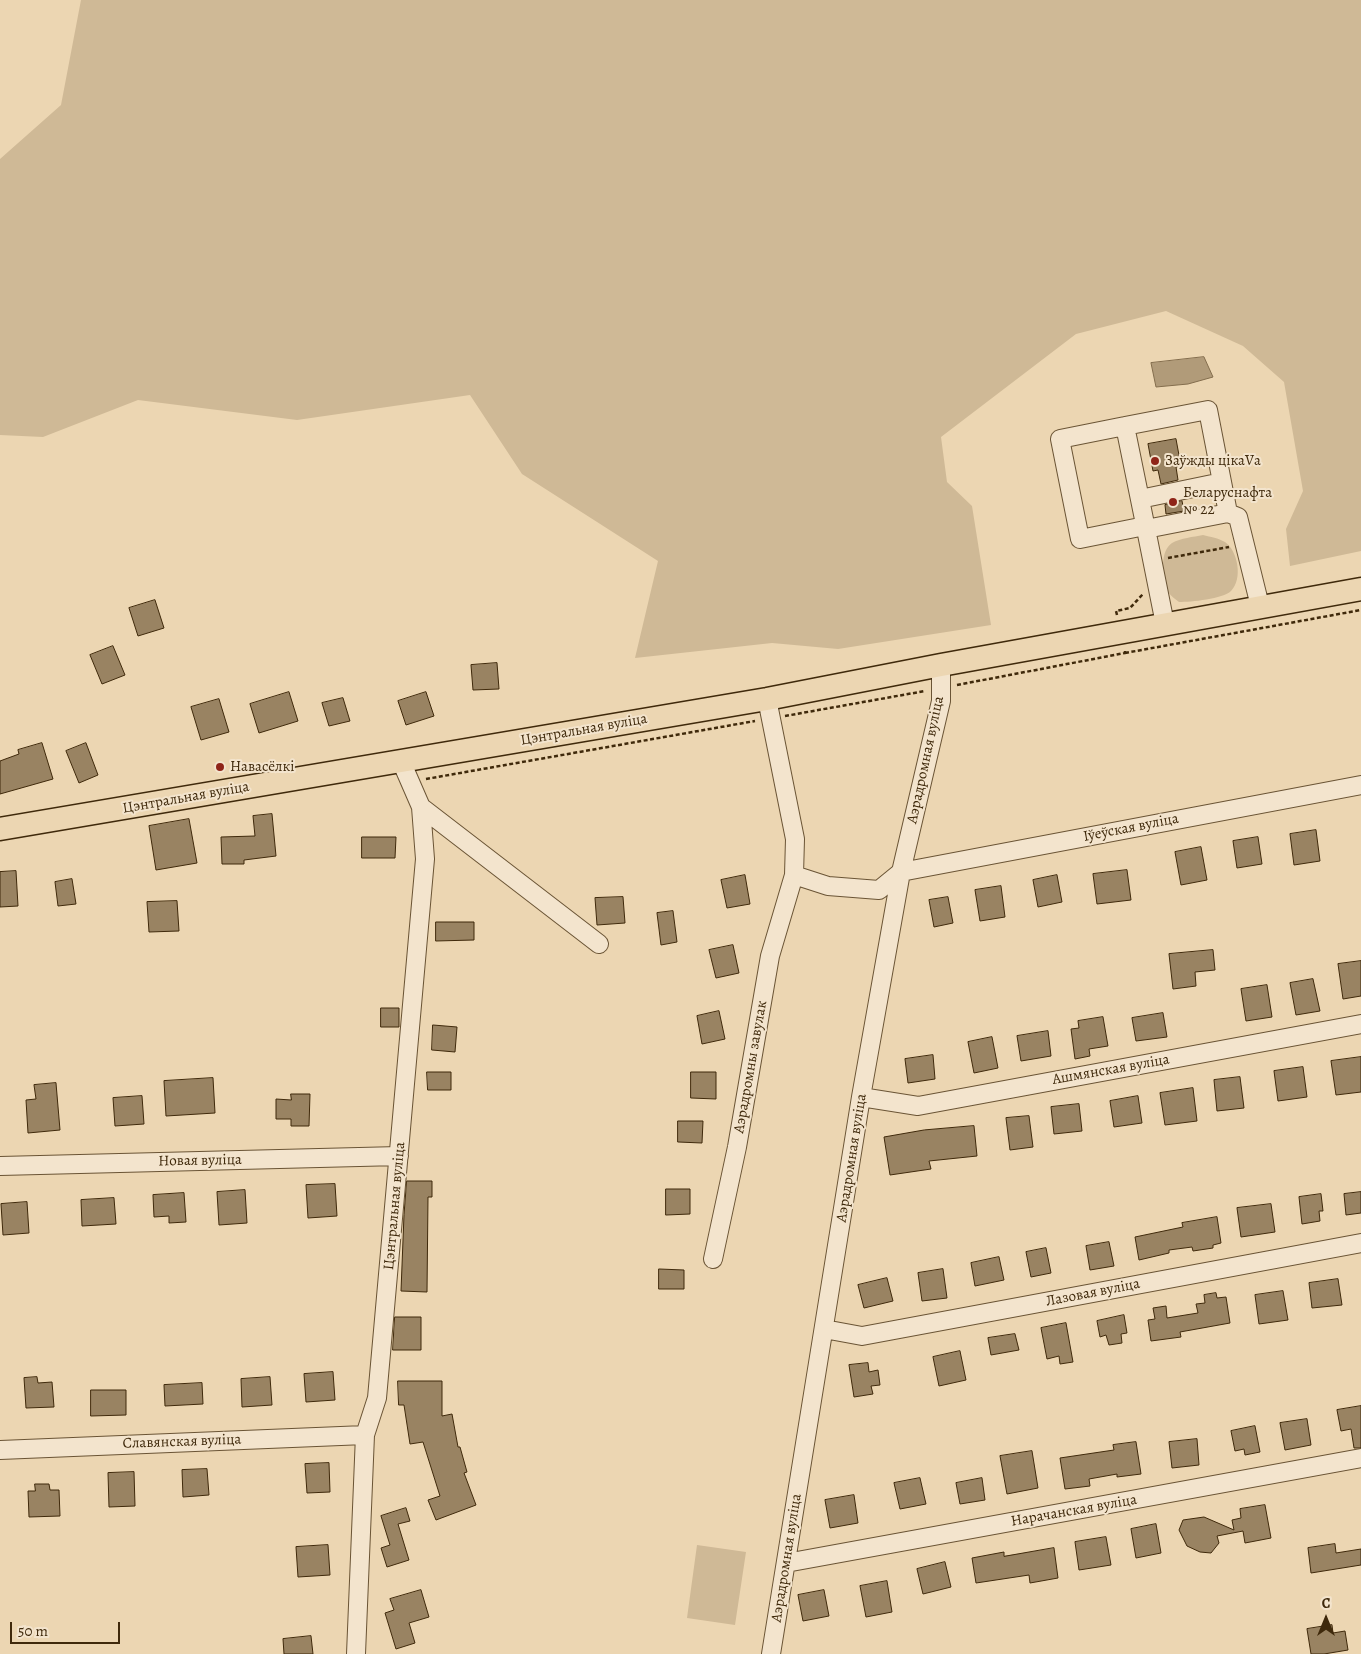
<!DOCTYPE html>
<html>
<head>
<meta charset="utf-8">
<style>
	body { margin:0 }
	#map { position:relative; width:1361px; height:1654px; overflow:hidden; background:#ecd6b2; font-family:Alegreya,serif }
	canvas { display:block }
	.north { position:absolute; left:1301px; top:1594px; width:50px; height:50px; -webkit-text-stroke:4px #f3e4cd; paint-order:stroke; rotate:0deg; font-size:14px; font-weight:700; line-height:20px; text-align:center; color:#3f290b }
	.north::after { content:''; display:block; margin:auto; width:18px; height:22px; background:#3f290b; clip-path:polygon(50% 0,100% 100%,50% 72%,0 100%) }
	.scale { position:absolute; left:10px; top:1622px; width:110px; height:22px; box-sizing:border-box; border:2px solid #3f290b; border-top:0; padding-left:6px; font-size:15px; line-height:18px; white-space:nowrap; color:#3f290b; -webkit-text-stroke:4px #f3e4cd; paint-order:stroke }
</style>
</head>
<body>
<div id="map">
<canvas width="1361" height="1654"></canvas>
<div class="north">С</div>
<div class="scale">50 m</div>
</div>
<script>
const ctx = document.querySelector('canvas').getContext('2d');
ctx.lineJoin = 'round';
function paint(path, color) { ctx.fillStyle = color; ctx.fill(path, 'evenodd'); }
function trace(path, color, width, dash) { ctx.strokeStyle = color; ctx.lineWidth = width; ctx.lineCap = dash ? 'butt' : 'round'; ctx.setLineDash(dash || []); ctx.stroke(path); }
function label(font, color, halo, rows, align = 'center') {
  ctx.font = font + ' Alegreya,serif'; ctx.lineWidth = 4; ctx.setLineDash([]); ctx.textBaseline = 'middle'; ctx.strokeStyle = halo; ctx.fillStyle = color; for (const [text, x, y, turn = 0] of rows) {
    ctx.save(); ctx.translate(x, y); ctx.rotate((+turn || 0) * Math.PI / 180); ctx.textAlign = isNaN(turn) ? turn : align; if (halo) ctx.strokeText(text, 0, 0); ctx.fillText(text, 0, 0); ctx.restore();
  }
}
const green = new Path2D(`
	M81,0H1361V551L1290,566L1286,529L1303,491L1284,382L1243,346L1166,311L1076,334L941,437L947,482L972,506L991,625L838,649L772,643L635,658L658,561L522,474L470,395L297,420L138,400L43,437L0,435V159L61,105Z
	M1203,535C1211,537 1218,538 1225,542C1238,551 1243,579 1231,591C1223,599 1191,602 1179,602C1174,598 1168,594 1166,588C1162,575 1160,551 1172,543C1181,538 1193,537 1203,535Z
	M697,1545L746,1552L735,1625L687,1618Z`);
const water = new Path2D(`
	M1204,357L1213,377L1188,384L1156,387L1151,363Z`);
const building = new Path2D(`
	M1176,439L1181,466L1176,467L1178,480L1161,484L1158,470L1153,471L1148,444Z
	M1182,501L1184,511L1166,514L1165,505Z
	M155,600L164,628L138,636L129,608Z
	M113,646L125,675L102,684L90,655Z
	M497,663L499,689L473,690L471,665Z
	M289,692L298,721L259,733L250,704Z
	M426,692L434,716L406,725L398,701Z
	M343,698L350,721L329,726L322,703Z
	M219,699L229,732L201,740L191,707Z
	M42,743L53,779L0,794V761L19,754L18,750Z
	M86,743L98,775L79,783L66,751Z
	M272,814L276,856L244,860V864H222L221,837L255,836L253,816Z
	M189,819L197,863L156,870L149,826Z
	M1316,830L1320,861L1294,865L1290,834Z
	M362,837H396L395,858H362Z
	M1258,837L1262,864L1237,868L1233,841Z
	M1201,847L1207,880L1181,885L1175,852Z
	M1127,870L1131,900L1097,904L1093,874Z
	M16,871L18,906L0,907V872Z
	M745,875L750,904L727,908L721,880Z
	M1057,875L1062,902L1038,907L1033,880Z
	M72,879L76,904L58,906L55,882Z
	M1001,886L1005,917L980,921L975,890Z
	M623,897L625,923L597,925L595,898Z
	M948,897L953,923L934,927L929,900Z
	M177,901L179,931L149,932L147,902Z
	M673,911L677,942L661,945L657,913Z
	M436,922H474V940L436,941Z
	M733,945L739,973L716,978L709,950Z
	M1213,950L1215,970L1195,972L1196,986L1173,989L1169,954Z
	M1361,961V996L1343,999L1338,964Z
	M1313,979L1320,1011L1296,1015L1290,983Z
	M1267,985L1272,1017L1246,1021L1241,989Z
	M381,1008H399V1027H381Z
	M719,1011L725,1039L702,1044L697,1016Z
	M1163,1013L1167,1037L1136,1041L1132,1018Z
	M1103,1017L1108,1046L1089,1049L1090,1056L1075,1059L1071,1029L1079,1028L1078,1021Z
	M433,1025L457,1027L455,1052L432,1050Z
	M1048,1031L1051,1056L1021,1061L1017,1036Z
	M992,1037L998,1068L974,1073L968,1042Z
	M933,1055L935,1079L908,1083L905,1059Z
	M1361,1057V1092L1336,1095L1331,1061Z
	M1303,1067L1307,1097L1278,1101L1274,1071Z
	M427,1072H451V1090H428Z
	M691,1072H716V1099L691,1098Z
	M1240,1077L1244,1108L1217,1111L1214,1080Z
	M213,1078L215,1113L166,1116L164,1081Z
	M56,1083L60,1130L28,1133L26,1100L36,1099L34,1085Z
	M1193,1088L1197,1121L1165,1125L1160,1093Z
	M291,1094H310L309,1126H291V1119H276V1099L291,1100Z
	M142,1096L144,1124L115,1126L113,1098Z
	M1138,1096L1142,1123L1114,1127L1110,1101Z
	M1079,1104L1082,1131L1054,1134L1051,1107Z
	M1029,1116L1033,1147L1010,1150L1006,1118Z
	M678,1121H703L702,1143L678,1142Z
	M974,1126L977,1156L929,1161L931,1169L890,1175L884,1137L924,1130Z
	M407,1181H432V1197H428L427,1292L401,1291L404,1215Z
	M335,1184L337,1216L308,1218L306,1185Z
	M666,1189H690V1214L666,1215Z
	M245,1190L247,1223L219,1225L217,1192Z
	M1361,1192V1213L1346,1215L1344,1194Z
	M184,1193L186,1222L169,1223V1216L154,1217L153,1195Z
	M1321,1194L1323,1211H1319L1320,1221L1302,1224L1299,1197Z
	M114,1198L116,1224L82,1226L81,1200Z
	M27,1202L29,1233L3,1235L1,1204Z
	M1271,1204L1275,1232L1241,1237L1237,1208Z
	M1217,1217L1221,1243L1213,1245V1248L1193,1251L1192,1247L1169,1250V1253L1139,1260L1135,1237L1183,1227L1182,1223Z
	M1109,1242L1114,1266L1090,1270L1086,1246Z
	M1046,1248L1051,1273L1031,1277L1026,1252Z
	M999,1257L1004,1280L975,1286L971,1263Z
	M659,1269L684,1270V1289H659Z
	M943,1269L947,1298L922,1301L918,1273Z
	M887,1278L893,1301L864,1308L858,1285Z
	M1338,1279L1342,1305L1312,1308L1309,1283Z
	M1283,1291L1288,1320L1259,1324L1255,1295Z
	M1216,1293L1217,1298L1226,1297L1230,1323L1180,1332L1181,1337L1151,1341L1148,1320L1155,1319L1153,1308L1166,1306L1167,1318L1198,1313L1196,1304L1205,1303L1204,1295Z
	M1124,1315L1127,1333L1121,1334L1122,1343L1109,1345L1106,1335L1100,1337L1097,1321Z
	M395,1317H421V1350H393Z
	M1066,1323L1073,1362L1060,1364L1059,1356L1047,1359L1041,1328Z
	M1015,1334L1019,1350L991,1355L988,1338Z
	M960,1351L966,1380L939,1386L933,1357Z
	M868,1363L869,1372L878,1370L880,1385L871,1386L873,1394L854,1397L849,1365Z
	M333,1372L335,1400L306,1402L304,1374Z
	M37,1377L38,1383L52,1382L54,1407L26,1408L24,1378Z
	M270,1377L272,1405L242,1407L241,1379Z
	M398,1381H442V1416L452,1414L458,1447H460L467,1472L464,1473L476,1505L436,1520L428,1500L440,1496L423,1442L410,1444L404,1405H399Z
	M202,1383L203,1404L165,1406L164,1385Z
	M91,1390H126V1415L91,1416Z
	M1361,1406V1448H1354L1351,1429L1341,1431L1337,1410Z
	M1307,1419L1311,1445L1285,1450L1280,1423Z
	M1255,1426L1260,1452L1245,1455L1244,1449L1235,1451L1231,1431Z
	M1197,1439L1199,1465L1172,1468L1169,1442Z
	M1136,1442L1141,1474L1117,1477V1474L1089,1479L1090,1486L1065,1489L1060,1458L1114,1450L1113,1445Z
	M1032,1451L1038,1488L1007,1494L1000,1456Z
	M329,1463L330,1492L307,1493L305,1464Z
	M207,1469L209,1495L183,1497L182,1470Z
	M134,1472L135,1506L109,1507L108,1473Z
	M920,1478L926,1504L900,1509L894,1483Z
	M982,1478L985,1500L960,1504L956,1483Z
	M35,1484H49L50,1490H59L60,1516L29,1517L28,1491H35Z
	M854,1495L858,1523L830,1528L825,1500Z
	M1265,1505L1271,1538L1245,1543L1243,1531L1217,1536L1219,1543L1211,1553L1200,1552L1187,1546L1179,1530L1183,1520L1204,1517L1234,1530L1232,1520L1241,1518L1240,1509Z
	M406,1508L410,1521L398,1524L409,1560L387,1567L381,1548L390,1545L381,1516Z
	M1156,1524L1161,1553L1136,1558L1131,1529Z
	M1106,1537L1111,1565L1079,1570L1075,1542Z
	M1335,1544L1336,1553L1361,1549V1565L1311,1573L1308,1548Z
	M328,1545L330,1575L298,1577L296,1547Z
	M1054,1548L1058,1578L1030,1583L1029,1575L976,1583L972,1558L1004,1552V1556Z
	M945,1562L951,1587L923,1594L917,1569Z
	M887,1581L892,1612L866,1617L860,1586Z
	M421,1590L429,1617L409,1623L415,1643L396,1649L385,1613L394,1610L390,1599Z
	M824,1590L829,1616L803,1621L798,1595Z
	M1332,1625L1333,1633L1345,1631L1348,1650L1324,1654H1311L1307,1629Z
	M311,1636L313,1654H284L283,1639Z`);
const path = new Path2D(`
	M1168,558L1229,547
	M1117,615L1116,611L1130,608L1143,594
	M1125,653L1361,610
	M957,685L1125,653V650
	M785,716L925,691
	M426,779L755,721`);
const minor = new Path2D(`
	M1125,426L1060,439L1080,539L1145,526
	M1140,499L1222,482
	M1146,529L1125,426L1208,410L1228,513
	M1165,624L1146,529L1228,513L1238,517L1260,606
	M421,807L599,944
	M794,875L828,886L879,890L901,872L1361,785
	M861,1097L918,1106L1361,1024
	M0,1166L399,1156
	M713,1259L737,1147L770,956L794,875L795,839L767,699
	M824,1329L862,1336L1361,1243
	M0,1450L365,1435
	M786,1563L1361,1458
	M356,1654L365,1435L377,1398L425,859L421,807L401,761
	M771,1654L861,1097L901,872L941,701V665`);
const major = new Path2D(`
	M0,829L767,699L941,665L1361,589`);
const markers = [
	[1155,461,5,"#8f2418"],
	[1173,502,5,"#8f2418"],
	[220,767,5,"#8f2418"]
];
const poiNames = [
	["Заўжды цікаVа",1165,461],
	["Беларуснафта",1183,493],
	["№ 22",1183,510],
	["Навасёлкі",230,767]
];
const streetNames = [
	["Цэнтральная вуліца",584,730,-10],
	["Аэрадромная вуліца",926,760,-78],
	["Цэнтральная вуліца",186,798,-10],
	["Іўеўская вуліца",1131,828,-11],
	["Аэрадромны завулак",751,1067,-80],
	["Ашмянская вуліца",1111,1070,-10],
	["Аэрадромная вуліца",852,1158,-81],
	["Новая вуліца",200,1161,-1],
	["Цэнтральная вуліца",395,1206,-85],
	["Лазовая вуліца",1093,1293,-11],
	["Славянская вуліца",182,1442,-2],
	["Нарачанская вуліца",1074,1511,-10],
	["Аэрадромная вуліца",787,1558,-81]
];
paint(green, '#cfb996');
paint(water, '#b19b79');
trace(water, '#836d4d', 1);
paint(building, '#998362');
trace(building, '#3f290b', 1);
trace(minor, '#6a5435', 20);
trace(major, '#3f290b', 25);
trace(path, '#3f290b', 2.5, [4, 2.5]);
trace(minor, '#f3e4cd', 18);
trace(major, '#ecd6b2', 22);
for (const [x, y, r, color] of markers) { const dot = new Path2D(); dot.arc(x, y, r, 0, 2 * Math.PI); ctx.fillStyle = color; ctx.fill(dot); trace(dot, '#f3e4cd', 2); }
label('15px', '#3f290b', '#f3e4cd', poiNames, 'left');
label('15px', '#3f290b', '#f3e4cd', streetNames);
</script>
</body>
</html>
